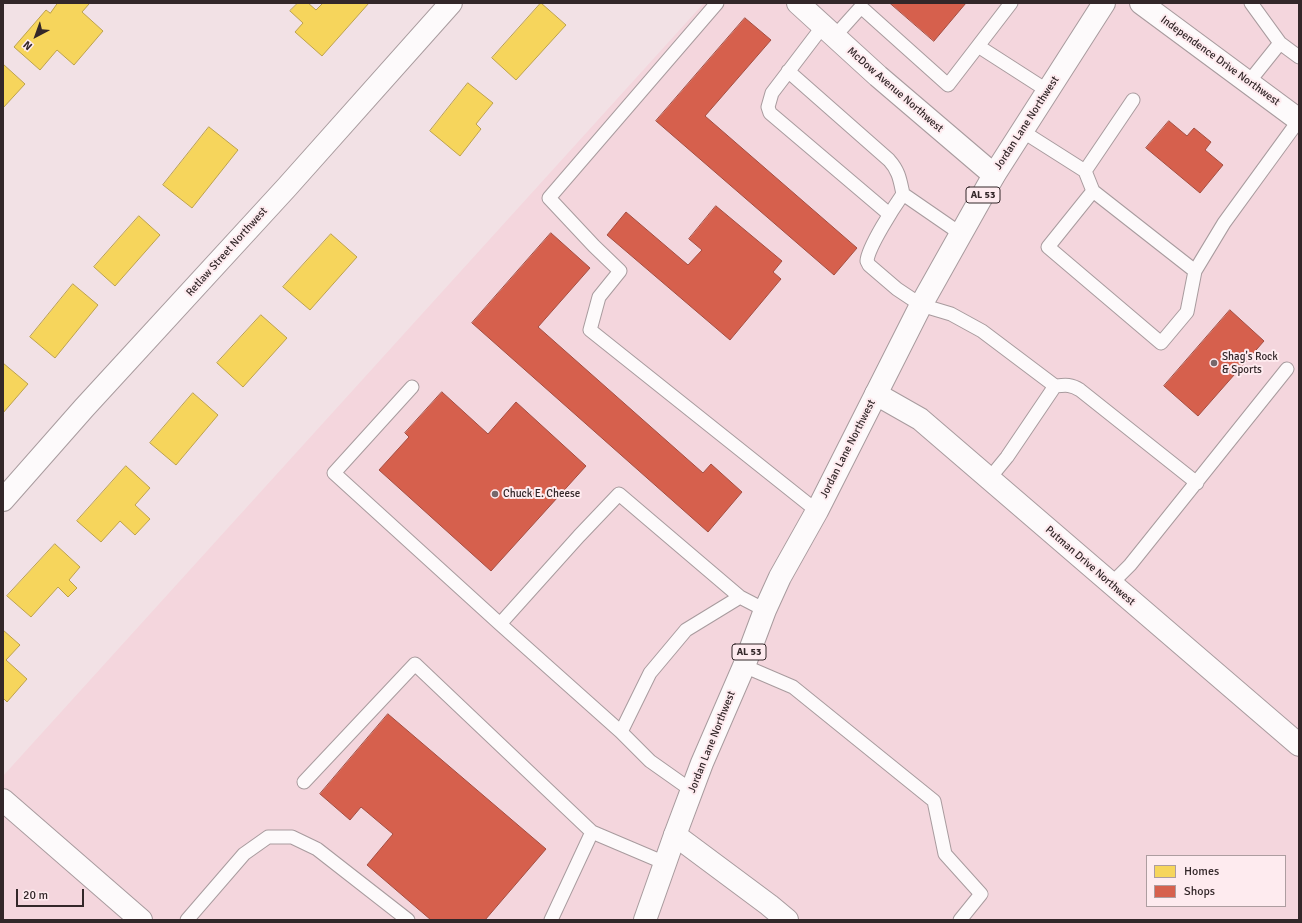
<!DOCTYPE html>
<html>
<head>
<meta charset="utf-8">
<style>
	body { margin:0 }
	#map { position:relative; width:1302px; height:923px; overflow:hidden; background:#f2e1e5; font-family:Signika,sans-serif }
	canvas { display:block }
	.frame { position:absolute; inset:0; border:4px solid #332729; pointer-events:none }
	.legend { position:absolute; left:1146px; top:855px; width:140px; height:52px; box-sizing:border-box; background:#feebef; border:1px solid #ad9da0; margin:0; padding:5px 7px; list-style:none; font-size:12px; color:#332729 }
	.legend li { display:flex; align-items:center; gap:8px; height:20px }
	.legend b { width:20px; border:1px solid #ad9da0 }
	.north { position:absolute; left:16px; top:16px; width:40px; height:40px; -webkit-text-stroke:3px #feebef; paint-order:stroke; rotate:221deg; font-size:11px; font-weight:700; line-height:16px; text-align:center; color:#332729 }
	.north::after { content:''; display:block; margin:auto; width:14px; height:18px; background:#332729; clip-path:polygon(50% 0,100% 100%,50% 72%,0 100%) }
	.scale { position:absolute; left:16px; top:889px; width:68px; height:18px; box-sizing:border-box; border:2px solid #332729; border-top:0; padding-left:5px; font-size:12px; line-height:14px; white-space:nowrap; color:#332729; -webkit-text-stroke:3px #feebef; paint-order:stroke }
</style>
</head>
<body>
<div id="map">
<canvas width="1302" height="923"></canvas>
<div class="frame"></div>
<ul class="legend">
<li><b style="height:11px;background:#f6d55c"></b>Homes</li>
<li><b style="height:11px;background:#d6604d"></b>Shops</li>
</ul>
<div class="north">N</div>
<div class="scale">20 m</div>
</div>
<script>
const ctx = document.querySelector('canvas').getContext('2d');
ctx.lineJoin = 'round';
function paint(path, color) { ctx.fillStyle = color; ctx.fill(path, 'evenodd'); }
function trace(path, color, width, dash) { ctx.strokeStyle = color; ctx.lineWidth = width; ctx.lineCap = dash ? 'butt' : 'round'; ctx.setLineDash(dash || []); ctx.stroke(path); }
function label(font, color, halo, rows, align = 'center') {
  ctx.font = font + ' Signika,sans-serif'; ctx.lineWidth = 4; ctx.setLineDash([]); ctx.textBaseline = 'middle'; ctx.strokeStyle = halo; ctx.fillStyle = color; for (const [text, x, y, turn = 0] of rows) {
    ctx.save(); ctx.translate(x, y); ctx.rotate((+turn || 0) * Math.PI / 180); ctx.textAlign = isNaN(turn) ? turn : align; if (halo) ctx.strokeText(text, 0, 0); ctx.fillText(text, 0, 0); ctx.restore();
  }
}
const built = new Path2D(`
	M704,3H1299V920H3V776ZM1147,856H1285V906H1147Z`);
const homes = new Path2D(`
	M58,3H87L89,4L82,12L103,31L74,65L57,50L40,70L14,47L46,10L50,13Z
	M298,3H308L316,10L323,3H369L322,56L295,32L303,23L290,11Z
	M541,3L566,25L516,80L492,58Z
	M3,64L25,84L3,108Z
	M468,83L493,103L476,124L481,129L460,156L430,131Z
	M209,127L238,150L192,208L163,185Z
	M139,216L160,235L115,286L94,267Z
	M331,234L357,257L310,310L283,287Z
	M73,284L98,305L55,358L30,337Z
	M261,315L287,338L243,387L217,363Z
	M3,363L28,384L3,413Z
	M193,393L218,415L176,465L150,443Z
	M126,466L150,488L135,505L150,519L135,535L120,521L101,542L77,521Z
	M55,544L80,567L69,580L77,588L68,597L58,587L31,617L7,596Z
	M3,630L20,645L6,660L27,679L7,702L3,698Z`);
const shops = new Path2D(`
	M890,3H966L934,41Z
	M745,18L771,40L705,116L857,248L834,275L656,121Z
	M1169,121L1187,136L1194,128L1211,142L1205,150L1223,165L1200,193L1146,148Z
	M716,206L782,261L773,272L781,279L730,340L607,235L626,212L688,265L702,250L689,239Z
	M551,233L590,268L538,327L703,473L711,464L742,492L708,532L472,323Z
	M1230,310L1264,341L1198,416L1164,386Z
	M442,392L488,434L516,402L586,466L491,571L379,470L409,437L405,433Z
	M388,714L546,849L485,920H431L367,865L393,834L361,807L350,820L320,794Z`);
const service = new Path2D(`
	M717,3L549,198L594,246L620,271L599,297L590,330L817,511
	M1011,3L978,46L1048,91
	M1251,3L1280,43
	M823,26L772,93L768,107L770,113L889,214
	M835,36L861,7L948,85L978,46
	M788,71L889,160C899,171 900,180 903,194
	M1248,83L1280,43L1299,57
	M1022,131L1085,171L1093,191L1195,271
	M1085,171L1133,100
	M1093,191L1048,247L1161,343L1187,312L1195,271L1224,223L1299,120
	M961,234L903,194C894,207 868,247 867,261L869,265L897,289L921,305L951,314L982,331L1055,386L1007,457L989,479
	M1055,386C1065,385 1071,384 1080,390L1197,483
	M412,387L334,473L500,624L621,732L650,761L691,790
	M1111,584L1130,565L1287,369
	M500,624L579,536L619,494L740,597
	M744,666L793,687L934,801L945,854L981,894L960,920
	M621,732L650,673L686,630L740,597L765,610
	M304,782L415,664L592,832
	M187,920L244,854L268,837H292L317,849L408,920
	M551,920L592,832L665,863`);
const minor = new Path2D(`
	M798,3L878,76L994,175
	M1141,3L1299,120
	M876,394L920,419L1299,745
	M3,500L84,408L287,187L451,3
	M3,800L141,920
	M675,835L769,905L787,920`);
const primary = new Path2D(`
	M645,920L675,835L702,763L744,666L765,610L780,577L817,511L921,305L994,175L1104,3`);
const markers = [
	[1214,363,4,"#76686b"],
	[495,494,4,"#76686b"]
];
const shields = [
	[983,195,34],
	[749,652,34]
];
const shieldNames = [
	["AL 53",983,195],
	["AL 53",749,652]
];
const streetNames = [
	["Independence Drive Northwest",1220,61,36],
	["McDow Avenue Northwest",895,90,41],
	["Jordan Lane Northwest",1027,123,-57],
	["Retlaw Street Northwest",227,252,-48],
	["Jordan Lane Northwest",848,449,-63],
	["Putman Drive Northwest",1090,566,41],
	["Jordan Lane Northwest",712,742,-68]
];
const poiNames = [
	["Shag's Rock",1222,357],
	["& Sports",1222,370],
	["Chuck E. Cheese",503,494]
];
paint(built, '#f4d6dd');
paint(homes, '#f6d55c');
trace(homes, '#bca14d', 1);
paint(shops, '#d6604d');
trace(shops, '#a54f42', 1);
trace(service, '#a89b9e', 15);
trace(minor, '#a89b9e', 24);
trace(primary, '#a89b9e', 24);
trace(service, '#fdfafb', 13);
trace(minor, '#fdfafb', 22);
trace(primary, '#fdfafb', 22);
for (const [x, y, r, color] of markers) { const dot = new Path2D(); dot.arc(x, y, r, 0, 2 * Math.PI); ctx.fillStyle = color; ctx.fill(dot); trace(dot, '#feebef', 1.5); }
for (const [x, y, w] of shields) { const box = new Path2D(); box.roundRect(x - w / 2, y - 8, w, 16, 3); ctx.fillStyle = '#feebef'; ctx.fill(box); trace(box, '#332729', 1); }
label('bold 10px', '#332729', null, shieldNames);
label('11px', '#332729', '#feebef', streetNames);
label('11px', '#332729', '#feebef', poiNames, 'left');
</script>
</body>
</html>
